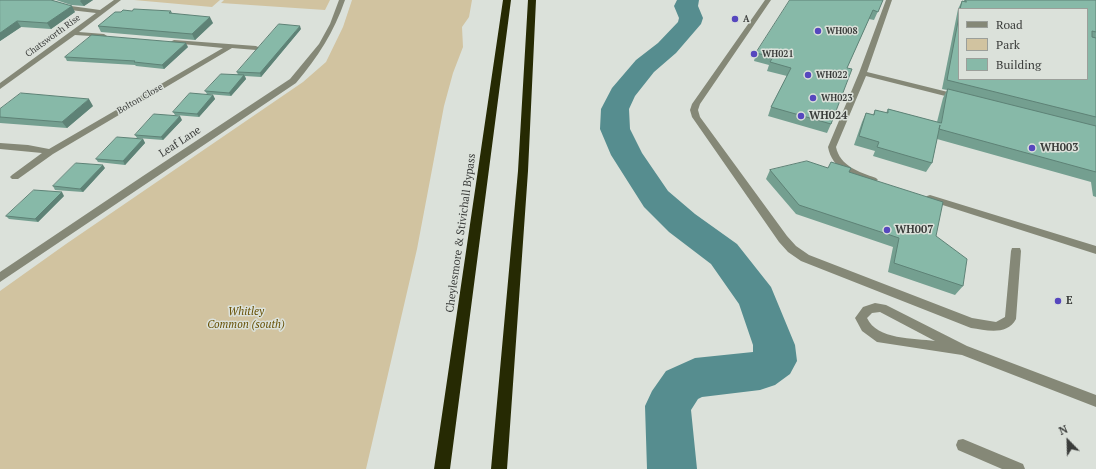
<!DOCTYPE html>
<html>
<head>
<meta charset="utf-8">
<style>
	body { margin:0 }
	#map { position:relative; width:1096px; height:469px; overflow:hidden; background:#dbe1da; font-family:"PT Serif",serif }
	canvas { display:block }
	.legend { position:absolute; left:958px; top:8px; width:130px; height:72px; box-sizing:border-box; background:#dbe1da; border:1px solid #9b9f9a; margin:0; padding:5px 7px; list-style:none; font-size:12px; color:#3a3c3a }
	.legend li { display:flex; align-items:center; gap:8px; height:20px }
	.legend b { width:20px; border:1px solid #9b9f9a }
	.north { position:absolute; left:1048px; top:421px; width:40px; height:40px; -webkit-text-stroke:3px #dbe1da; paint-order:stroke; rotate:337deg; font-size:11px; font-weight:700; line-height:16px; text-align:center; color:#3a3c3a }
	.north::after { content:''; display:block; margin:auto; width:14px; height:18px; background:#3a3c3a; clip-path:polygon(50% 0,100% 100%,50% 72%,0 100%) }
</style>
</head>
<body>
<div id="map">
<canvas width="1096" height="469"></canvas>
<ul class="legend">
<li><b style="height:5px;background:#858877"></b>Road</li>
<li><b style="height:11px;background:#d1c3a0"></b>Park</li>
<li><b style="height:11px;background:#87b9a8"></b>Building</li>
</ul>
<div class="north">N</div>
</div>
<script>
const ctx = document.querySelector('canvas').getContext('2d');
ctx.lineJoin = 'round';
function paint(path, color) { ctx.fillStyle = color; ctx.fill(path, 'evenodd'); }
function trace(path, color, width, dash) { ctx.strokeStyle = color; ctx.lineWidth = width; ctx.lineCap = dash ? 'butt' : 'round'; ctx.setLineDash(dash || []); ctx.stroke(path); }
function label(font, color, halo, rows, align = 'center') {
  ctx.font = font + ' "PT Serif",serif'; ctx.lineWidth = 3; ctx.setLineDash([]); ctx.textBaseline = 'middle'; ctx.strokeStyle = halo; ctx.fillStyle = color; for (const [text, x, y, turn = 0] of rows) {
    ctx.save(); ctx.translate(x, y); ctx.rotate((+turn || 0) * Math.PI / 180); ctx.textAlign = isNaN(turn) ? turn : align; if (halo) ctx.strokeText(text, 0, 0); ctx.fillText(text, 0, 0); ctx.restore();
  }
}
const green = new Path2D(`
	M134,0H220L212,7Z
	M224,0H330L325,10L221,3Z
	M352,0H472L469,17L462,27L463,47L453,73L444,106L417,249L366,469H0V291L66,244L303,82L326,62L343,27Z`);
const river = new Path2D(`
	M677,0H699L698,6L703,18L701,24L676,53L654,72L635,96L629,109L630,129L642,153L668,191L695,214L737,244L771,287L795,345L797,361L790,374L775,385L760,390L702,397L698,399L691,410L697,469H647L645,406L652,391L666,371L695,358L753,352V345L739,304L711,264L669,232L644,207L611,155L600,129L601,109L612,88L636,60L658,43L678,22L679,18L674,6Z`);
const minor = new Path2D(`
	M42,0H51L71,6L100,10L114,0H121L79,32L104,34L107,36L106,37L75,35L0,89V83L96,13L70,10Z
	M339,0H345C334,32 318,57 296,83L0,282V272L143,176L290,79L319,44L330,24Z
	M765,0H771L700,104L698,110L700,117L787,236L796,246L809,255L972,318L996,322L1005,317L1011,251L1012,248H1020L1021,251L1016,319C1007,336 986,330 971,328L801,261L788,252L779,242L692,117L690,110L692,104Z
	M886,0H892L867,72L960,95L961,97L957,99L866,76L836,147C840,166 859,172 876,178L878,180L873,183C853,178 832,169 828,147L859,73Z
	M174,40L256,46L260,48L256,50L232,48L53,154L18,179H12L10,177L12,175L42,153L0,149V143L28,145L49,149L223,48L172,43L170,42Z
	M930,195L1096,246V254L927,200L925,198L927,196Z
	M875,303L886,305L967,346L1096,395V407L962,355L877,342L862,331L855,318L863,307ZM880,312L935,341C914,338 877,340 867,318L872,313Z
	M963,439L1023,464L1025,469H1002L958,450L956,445L958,440Z`);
const highway = new Path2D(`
	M503,0H511L450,469H434Z
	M528,0H536L528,171L507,469H491L518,171Z`);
const wall = new Path2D(`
	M0,0L75,12L51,29L21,27L0,41Z
	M56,0H93L84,6L71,5Z
	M883,0L874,20L869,19L847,68L831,124L827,133L768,116L771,107L787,76L767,71L769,65L754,61L756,53Z
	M964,0H1096V197L1093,196L1091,182L937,139L932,163L926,172L873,156L875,151L854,145L862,122L866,113L873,115L875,110L886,113L888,109L937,122L943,98L947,90L942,89L958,9L962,1H964ZM959,9H1087L959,79Z
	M171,11L172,13L213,23L195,40L101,32L98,26Z
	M301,29L261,77L245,76L246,79L231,96L207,94L205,91L238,75L237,72Z
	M188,47L164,69L136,66L135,65L67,61L65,57Z
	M213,95L215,99L199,117L175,115L173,112Z
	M93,106L67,128L0,123V109Z
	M182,120L163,140L137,138L135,135Z
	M143,139L145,143L125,165L98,162L96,159Z
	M105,168L83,192L55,190L53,186Z
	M828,168L849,172L963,286L955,295L888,272L893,247L796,214L766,179L770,170Z
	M64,196L38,222L9,219L6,216Z`);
const shadedWall = new Path2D(`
	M81,0H93L84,6L80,1Z
	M72,6L75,12L51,29L47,23Z
	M210,17L213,23L195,40L192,34Z
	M17,21L21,27L0,41V33Z
	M300,26L301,29L261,77L260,73Z
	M186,43L188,47L164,69L162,65Z
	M244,75L246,79L231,96L229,93Z
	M213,95L215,99L199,117L197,114Z
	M89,99L93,106L67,128L62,122Z
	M180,116L182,120L163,140L161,137Z
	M143,139L145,143L125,165L123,161Z
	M103,165L105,168L83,192L80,189Z
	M62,192L64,196L38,222L35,219Z`);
const building = new Path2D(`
	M0,0H51L72,6L47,23L17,21L0,33Z
	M790,0H883L878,12L873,10L847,68L852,69L831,124L771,107L791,68L770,62L773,57L756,53Z
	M966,0H1096V32L1092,31V37L1096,38V117L947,80L959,16V79H1087V9H960L962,1L966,2Z
	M134,9L171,11L169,13L210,17L192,34L98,26L115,12H121L123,10L132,11Z
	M279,24L300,26L260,73L237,72Z
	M92,35L186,43L162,65L134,62L135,61L65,57Z
	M221,74L244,75L229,93L205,91Z
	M948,89L1096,126V172L939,129L940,125L932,163L877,147L879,142L859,136L866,113L874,115L875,110L888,113V109L941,123Z
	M21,93L89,99L62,122L0,117V109Z
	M190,93L213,95L197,114L173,112Z
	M154,114L180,116L161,137L135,135Z
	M117,137L143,139L123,161L96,159Z
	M807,161L828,168L831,162L851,168L849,172L943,202L936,236L967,259L963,286L894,263L899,238L799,205L770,170Z
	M76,163L103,165L80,189L53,186Z
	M34,190L62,192L35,219L6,216Z`);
const markers = [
	[735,19,4,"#5647be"],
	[818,31,4,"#5647be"],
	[754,54,4,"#5647be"],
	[808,75,4,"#5647be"],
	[813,98,4,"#5647be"],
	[801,116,4,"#5647be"],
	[1032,148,4,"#5647be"],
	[887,230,4,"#5647be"],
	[1058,301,4,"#5647be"]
];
const farPoinames = [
	["A",743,19],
	["WH008",826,31],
	["WH021",762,54],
	["WH022",816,75],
	["WH023",821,98]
];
const farStreetnames = [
	["Chatsworth Rise",53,36,-36],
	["Bolton Close",140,99,-30]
];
const poiNames = [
	["WH024",809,116],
	["WH003",1040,148],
	["WH007",895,230],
	["E",1066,301]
];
const streetNames = [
	["Leaf Lane",180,142,-33],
	["Cheylesmore & Stivichall Bypass",461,233,-82]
];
const parkNames = [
	["Whitley",246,312],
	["Common (south)",246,325]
];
paint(green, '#d1c3a0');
paint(river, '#568d8f');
paint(minor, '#858877');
paint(highway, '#262a03');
paint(wall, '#749f90');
paint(shadedWall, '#5e8276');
paint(building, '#87b9a8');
trace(building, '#5e8276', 1);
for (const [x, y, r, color] of markers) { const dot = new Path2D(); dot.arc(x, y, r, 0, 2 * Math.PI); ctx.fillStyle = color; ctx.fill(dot); trace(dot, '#dbe1da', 1.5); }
label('bold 9px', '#3a3c3a', '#dbe1da', farPoinames, 'left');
label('9px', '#3a3c3a', '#dbe1da', farStreetnames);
label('bold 11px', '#3a3c3a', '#dbe1da', poiNames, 'left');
label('11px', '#3a3c3a', '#dbe1da', streetNames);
label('italic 11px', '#675005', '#dbe1da', parkNames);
</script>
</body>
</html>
